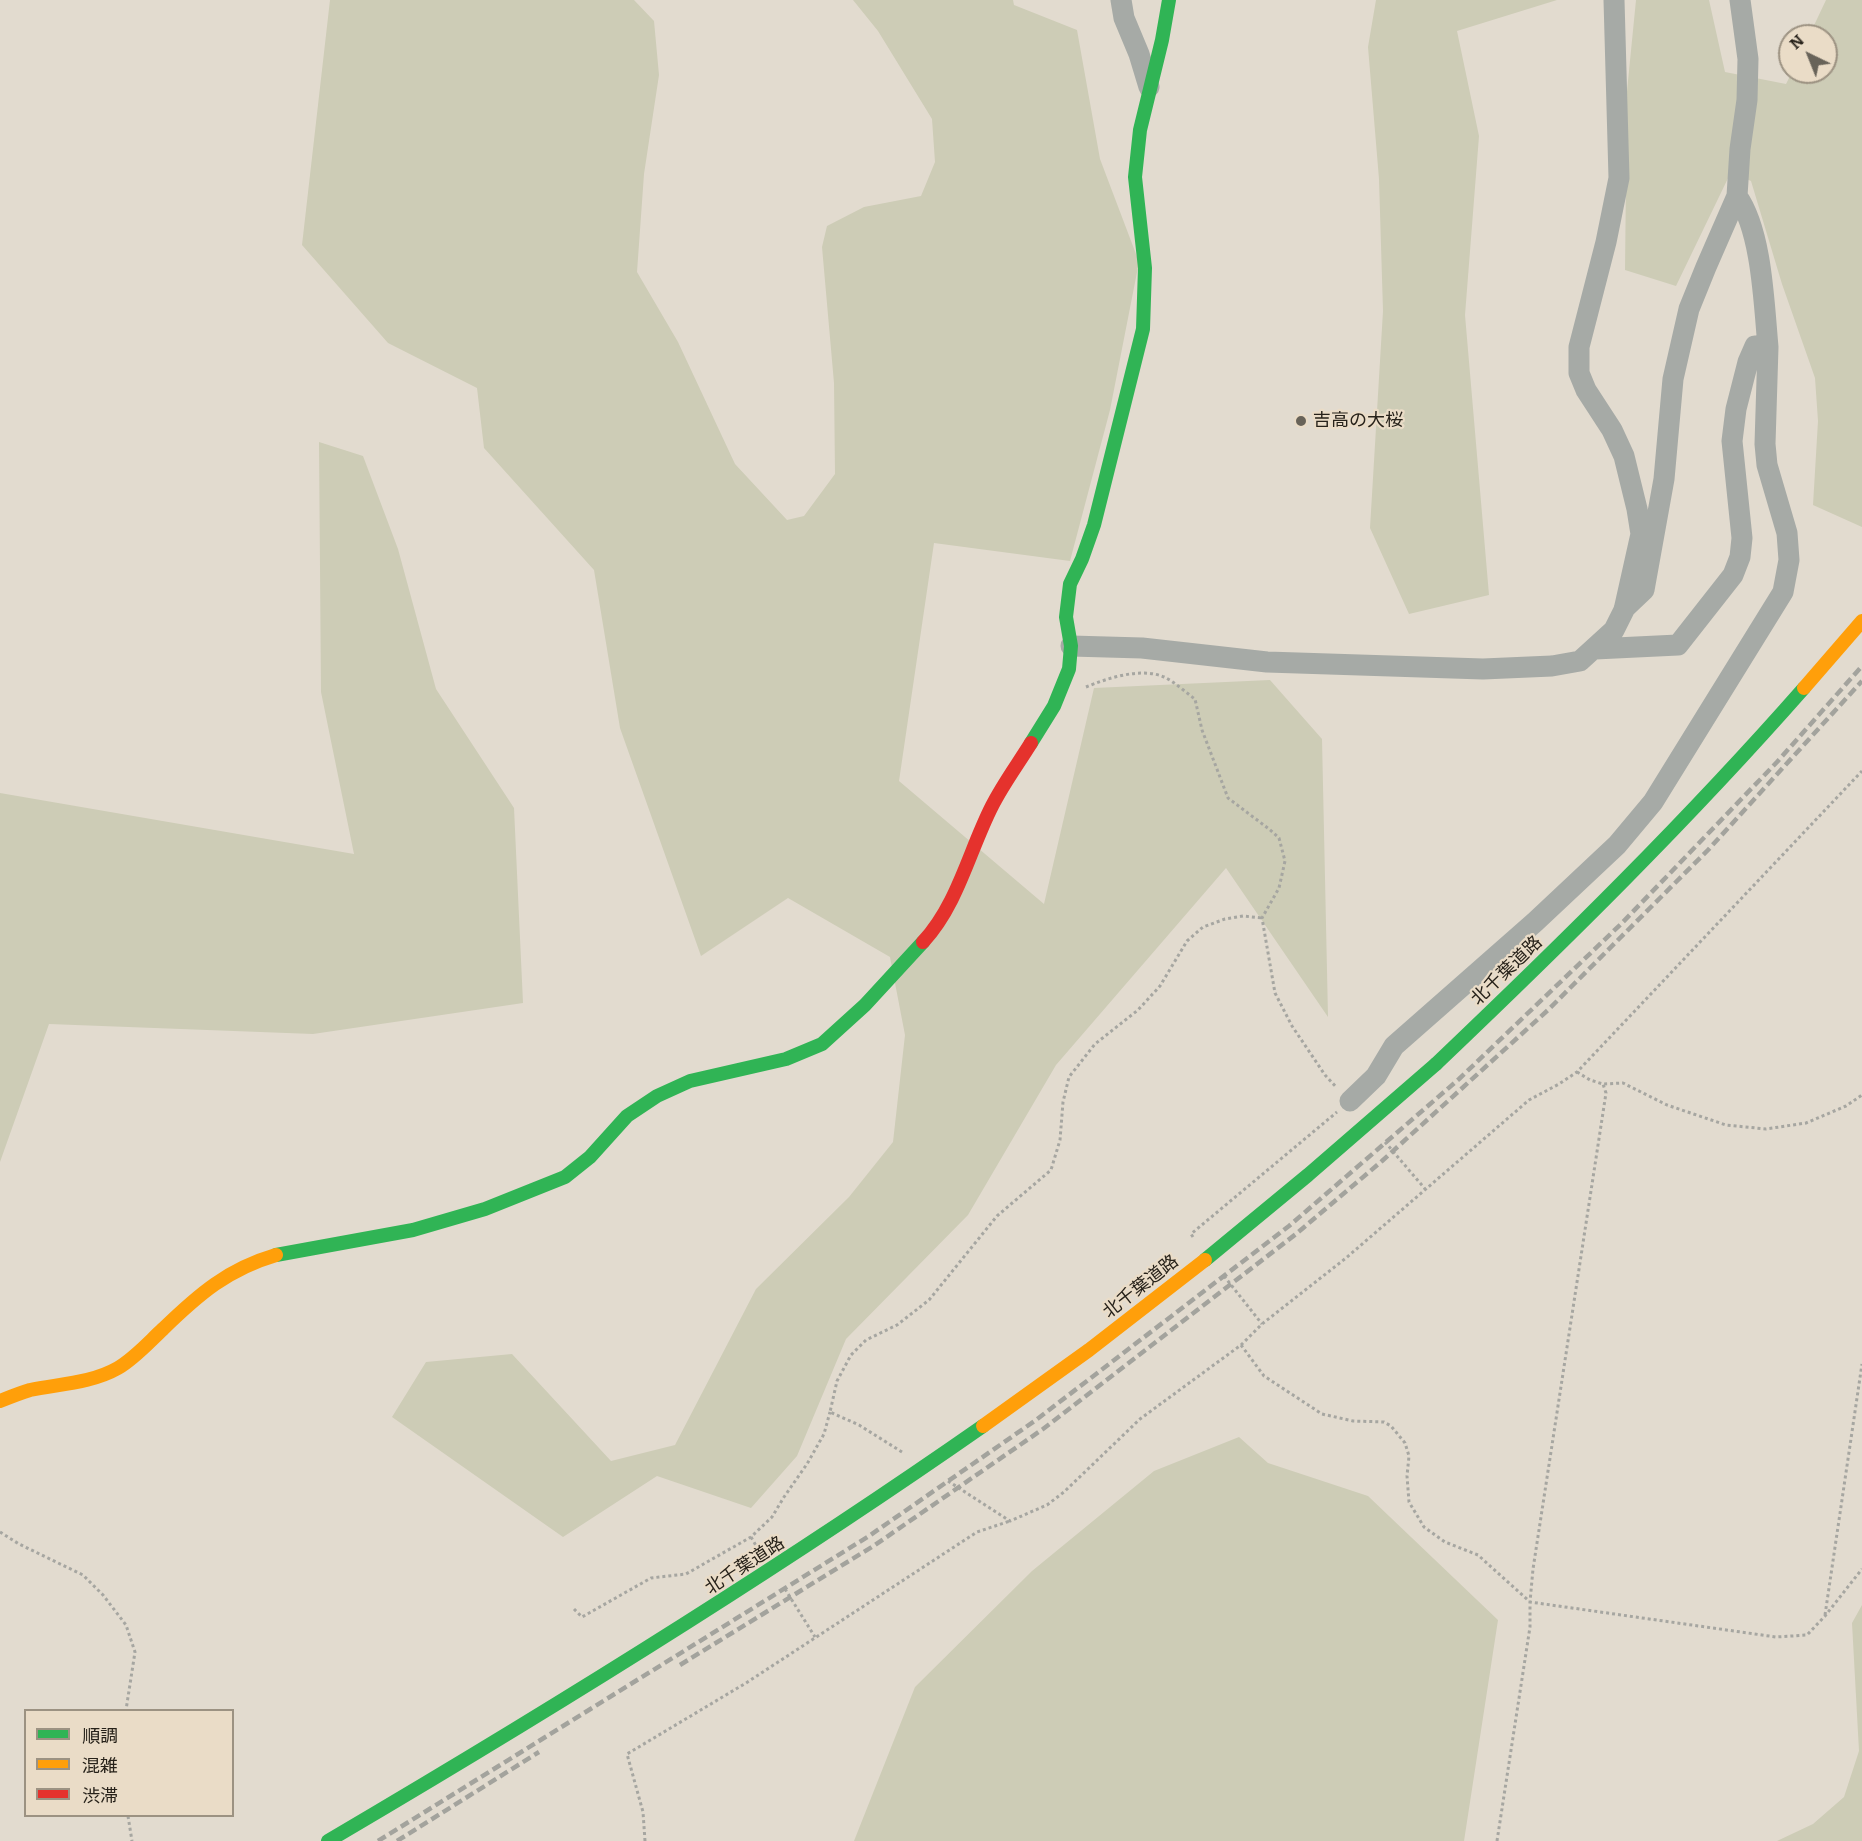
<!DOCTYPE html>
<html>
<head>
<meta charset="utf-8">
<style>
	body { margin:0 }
	#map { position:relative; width:1862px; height:1841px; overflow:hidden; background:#e2dbcf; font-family:Bitter,"Noto Sans JP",serif }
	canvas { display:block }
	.legend { position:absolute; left:24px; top:1709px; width:210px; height:108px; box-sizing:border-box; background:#eadcc7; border:2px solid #9c9282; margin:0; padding:8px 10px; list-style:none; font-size:18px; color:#27221a }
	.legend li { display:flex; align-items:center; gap:12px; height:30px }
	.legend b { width:30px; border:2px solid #9c9282 }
	.north { position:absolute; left:1778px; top:24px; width:60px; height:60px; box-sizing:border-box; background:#eadcc7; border:2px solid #9c9282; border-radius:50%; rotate:317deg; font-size:16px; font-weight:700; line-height:24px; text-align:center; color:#27221a }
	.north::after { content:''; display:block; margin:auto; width:21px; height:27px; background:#686359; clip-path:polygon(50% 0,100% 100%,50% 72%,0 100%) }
</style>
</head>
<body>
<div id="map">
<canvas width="1862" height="1841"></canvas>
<ul class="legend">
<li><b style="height:8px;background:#30b455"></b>順調</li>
<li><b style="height:8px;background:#ff9f0a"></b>混雑</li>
<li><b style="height:8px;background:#e5322d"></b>渋滞</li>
</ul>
<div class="north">N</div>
</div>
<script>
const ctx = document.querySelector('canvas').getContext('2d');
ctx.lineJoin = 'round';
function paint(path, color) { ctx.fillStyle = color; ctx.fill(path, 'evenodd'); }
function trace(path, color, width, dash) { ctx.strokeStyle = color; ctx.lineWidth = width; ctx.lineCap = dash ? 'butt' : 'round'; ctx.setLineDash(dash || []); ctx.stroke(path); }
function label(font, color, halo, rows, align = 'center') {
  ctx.font = font + ' Bitter,"Noto Sans JP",serif'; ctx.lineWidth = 4.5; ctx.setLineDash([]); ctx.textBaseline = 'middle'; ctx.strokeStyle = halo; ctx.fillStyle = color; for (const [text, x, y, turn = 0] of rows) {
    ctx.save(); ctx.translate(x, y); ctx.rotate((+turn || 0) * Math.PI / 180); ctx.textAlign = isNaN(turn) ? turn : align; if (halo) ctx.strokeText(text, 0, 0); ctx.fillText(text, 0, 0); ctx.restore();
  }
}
const green = new Path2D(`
	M330,0H634L654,21L659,75L644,174L637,272L678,342L735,464L787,520L804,516L835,474L834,383L822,247L827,226L864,207L921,196L935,162L932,119L878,31L853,0H1013L1014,5L1077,30L1100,159L1139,262L1110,410L1070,561L934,543L899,781L1044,904L1094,688L1270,680L1322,739L1328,1017L1226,868L1056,1065L968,1215L846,1339L797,1456L751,1508L657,1476L563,1537L392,1417L426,1362L512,1354L611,1461L675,1445L756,1289L849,1197L893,1142L905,1035L890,957L788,898L701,956L620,728L594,570L484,448L477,388L388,343L302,245Z
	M1376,0H1557L1457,31L1479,136L1465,315L1489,595L1409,614L1370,528L1383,311L1379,179L1368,47Z
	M1636,0H1709L1725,72L1786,84L1792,72H1826V36H1809L1826,0H1862V527L1813,505L1818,421L1815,378L1782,284L1751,181L1731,172L1676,286L1625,270L1627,91Z
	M319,442L363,456L398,549L436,689L514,808L523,1003L313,1034L49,1024L0,1162V793L354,854L321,692Z
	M1239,1437L1268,1463L1368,1496L1498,1620L1464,1841H854L915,1687L1032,1571L1154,1471Z
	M1862,1605V1841H1777L1813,1824L1844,1797L1859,1751L1852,1623Z`);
const path = new Path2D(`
	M1086,687C1108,678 1141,667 1164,677C1175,682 1185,692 1195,699L1202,730L1228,798L1269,829L1279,838L1285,861L1279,888L1262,918L1275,993L1292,1026L1325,1075L1337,1088
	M1577,1072L1590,1080L1603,1084L1623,1083L1667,1105L1726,1125L1766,1129L1806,1123L1846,1106L1862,1095
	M1385,1142L1426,1190
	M1193,1237L1191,1234L1337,1112
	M1224,1276L1262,1324
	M1241,1345L1264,1376L1322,1414L1353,1421L1384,1422L1391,1426L1405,1443L1409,1456L1407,1476L1409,1502L1424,1527L1445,1542L1478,1555L1530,1602L1776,1637L1807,1635L1825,1616L1862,1569
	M902,1452L859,1425L830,1412L837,1381L851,1355L866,1340L897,1325L929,1300L997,1216L1051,1170L1060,1140L1063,1102L1069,1077L1095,1044L1138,1010L1160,986L1187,941L1203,927L1225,919L1243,916L1262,918
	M948,1481L1010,1521L1047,1505L1064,1492L1140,1419L1241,1345L1262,1324L1346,1258L1529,1100L1559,1084L1577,1072L1862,771
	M0,1532L19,1544L83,1575L103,1595L126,1625L135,1652L126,1710
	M751,1537L758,1549
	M785,1589L815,1637
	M574,1609L582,1617L651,1578L686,1574L751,1537L772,1517L784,1497L807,1464L824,1434L830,1412
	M1825,1615L1862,1364
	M128,1816L132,1841
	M645,1841L643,1812L627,1754L746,1683L977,1532L1010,1521
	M1497,1841L1530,1627V1602L1533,1569L1606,1093L1603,1084`);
const street = new Path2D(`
	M1121,0L1124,18L1139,54L1149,87
	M1737,196C1762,231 1764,304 1768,347
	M1624,609L1644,590L1664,479L1673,379L1689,309L1706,267L1737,196L1740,149L1747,100L1748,59L1740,0
	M1071,646L1142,648L1267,662L1483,669L1552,666L1580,661L1614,630L1624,610L1641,534L1637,509L1624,456L1612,430L1586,390L1579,373V347L1606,242L1619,178L1614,0
	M1350,1101L1376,1076L1394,1046L1535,922L1617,845L1653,802L1783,592L1789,560L1787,533L1767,465L1765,444L1768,347L1755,346L1748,362L1736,409L1732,441L1742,538L1740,557L1733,575L1678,645L1595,649`);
const fast = new Path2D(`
	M1031,743L1054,706L1069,669L1071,646L1066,617L1070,584L1082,559L1094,525L1143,329L1145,268L1135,177L1140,130L1162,40L1169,0
	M1436,1064C1564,942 1687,821 1804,688
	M276,1255L413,1230L485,1209L565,1177L590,1157L627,1116L657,1096L690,1081L786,1059L822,1044L865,1005L923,942`);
const slow = new Path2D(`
	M1804,688L1862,621
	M0,1401C10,1397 20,1393 30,1390C59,1384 92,1383 118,1368C135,1358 149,1342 163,1329C199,1294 228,1269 276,1255`);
const jam = new Path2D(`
	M923,942C958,904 969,851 992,806C1003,784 1018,764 1031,743`);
const rail = new Path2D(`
	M680,1665L875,1545L1043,1429L1296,1234L1382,1161L1548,1010L1708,850L1862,681
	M378,1841L869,1536L1036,1420L1289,1226L1459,1079L1621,924L1777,762L1862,666
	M397,1841L539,1752`);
const fastBridge = new Path2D(`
	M1205,1260L1308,1175L1436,1064
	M328,1841C551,1710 771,1574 983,1426`);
const slowBridge = new Path2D(`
	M983,1426L1089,1350L1205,1260`);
const markers = [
	[1301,421,6,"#686359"]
];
const poiNames = [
	["吉高の大桜",1313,421]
];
const streetNames = [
	["北千葉道路",1507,971,-44],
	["北千葉道路",1141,1287,-38],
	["北千葉道路",745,1566,-33]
];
paint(green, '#cdccb6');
trace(path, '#a6a6a1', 3, [3, 3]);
trace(street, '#a6aaa6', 21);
trace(fast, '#30b455', 14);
trace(slow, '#ff9f0a', 14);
trace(jam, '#e5322d', 14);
trace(rail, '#a3a39d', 4.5, [9, 4.5]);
trace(fastBridge, '#30b455', 14);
trace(slowBridge, '#ff9f0a', 14);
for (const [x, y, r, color] of markers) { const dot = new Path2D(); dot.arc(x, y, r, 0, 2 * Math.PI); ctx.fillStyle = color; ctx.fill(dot); trace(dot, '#eadcc7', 2); }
label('18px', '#27221a', '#eadcc7', poiNames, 'left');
label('18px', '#27221a', '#eadcc7', streetNames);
</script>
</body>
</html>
